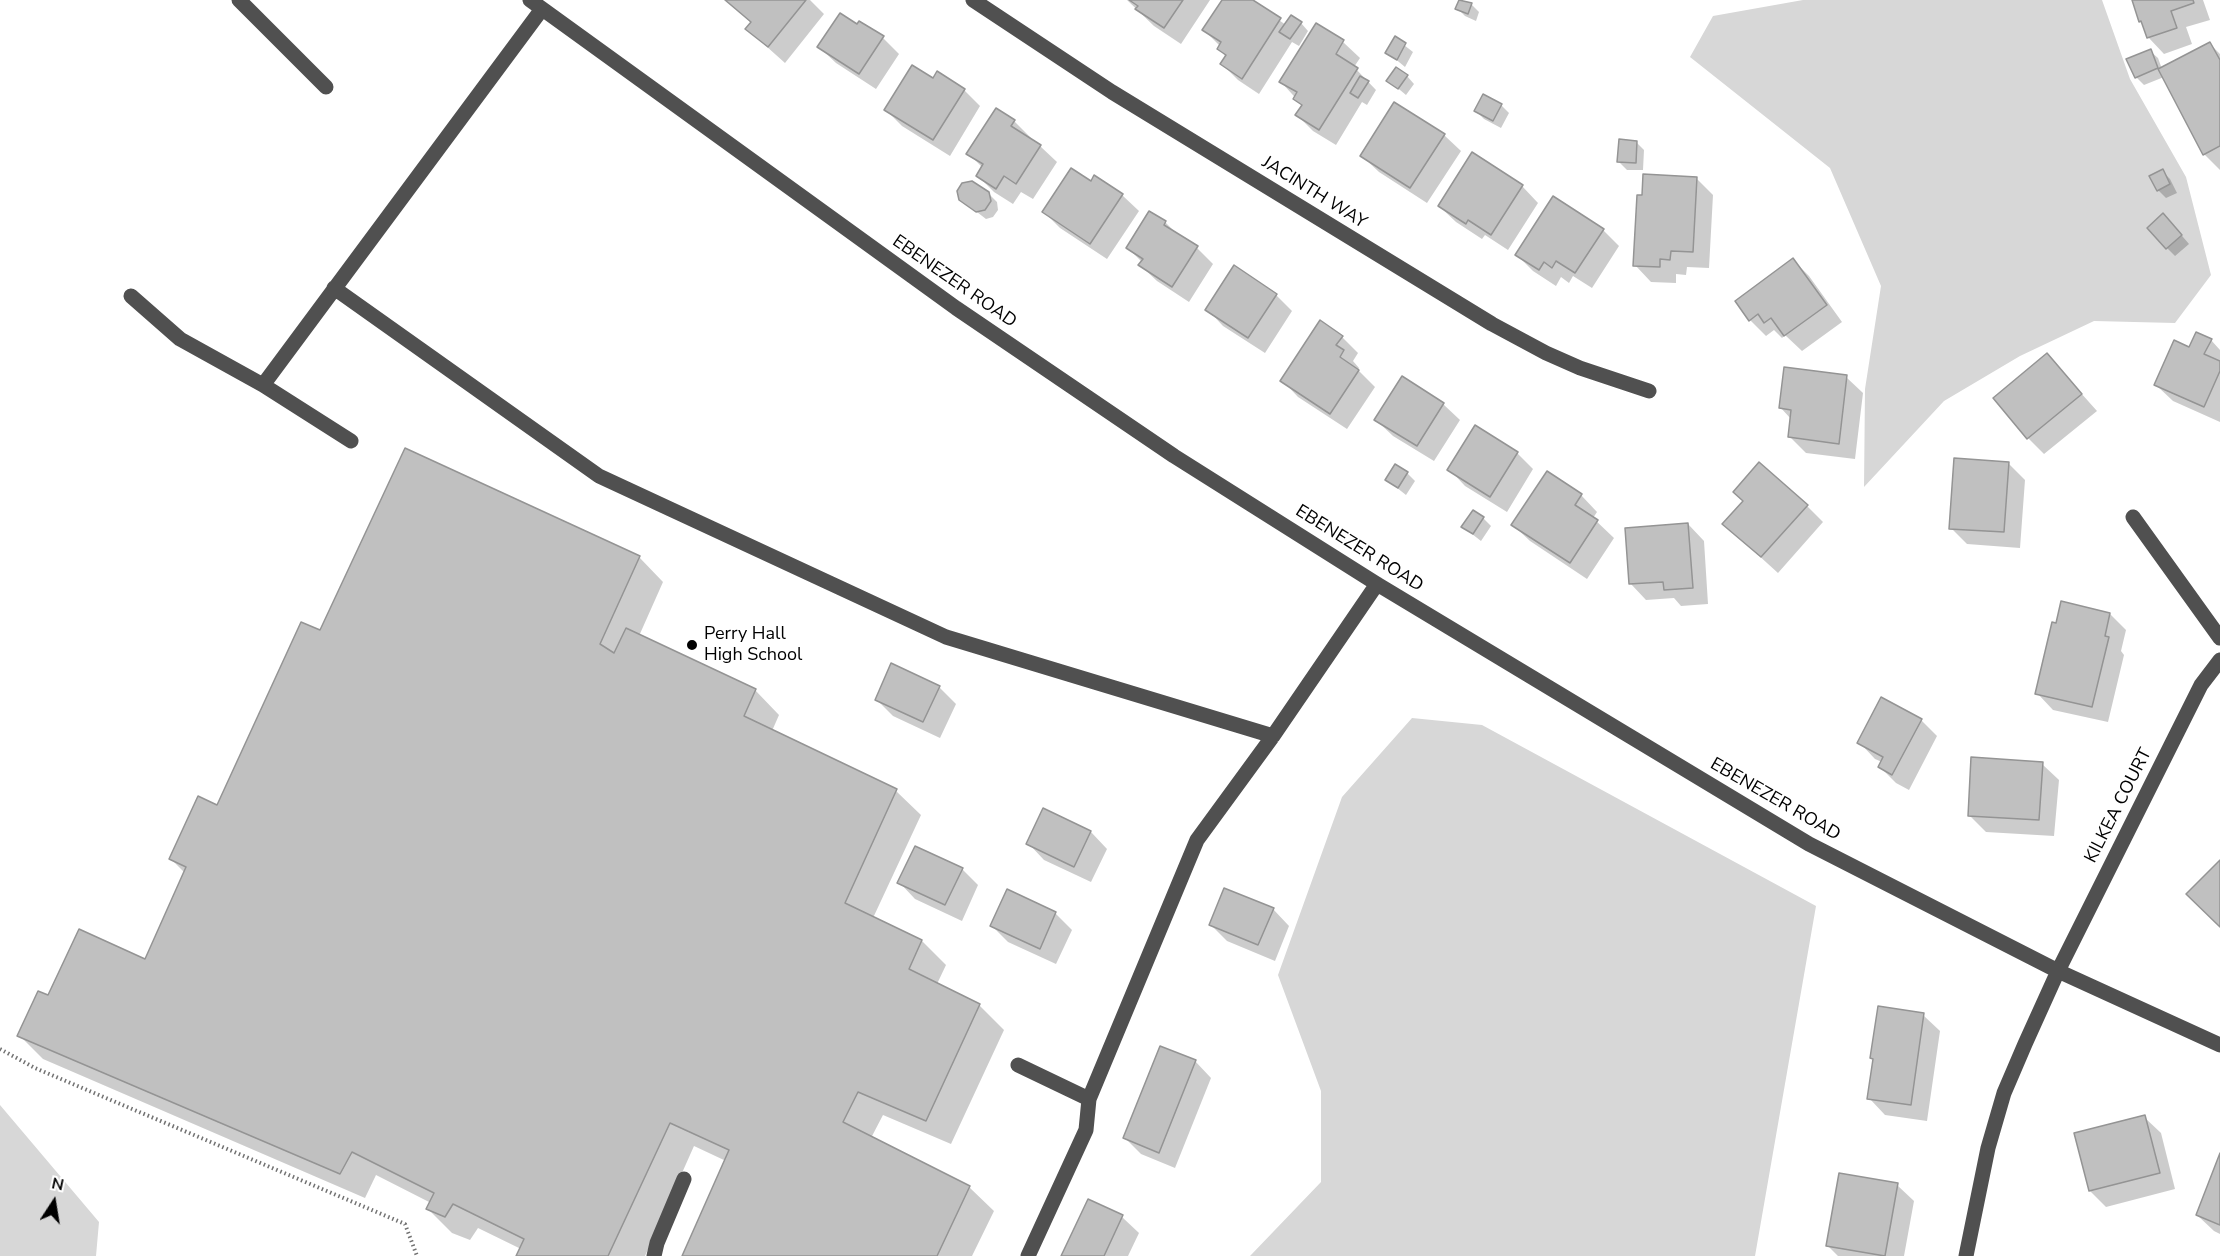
<!DOCTYPE html>
<html>
<head>
<meta charset="utf-8">
<style>
	body { margin:0 }
	#map { position:relative; width:2220px; height:1256px; overflow:hidden; background:#fff; font-family:"Nunito Sans",sans-serif }
	canvas { display:block }
	.north { position:absolute; left:24px; top:1172px; width:60px; height:60px; -webkit-text-stroke:4px #fff; paint-order:stroke; rotate:12deg; font-size:16px; font-weight:700; line-height:24px; text-align:center; color:#000 }
	.north::after { content:''; display:block; margin:auto; width:21px; height:27px; background:#000; clip-path:polygon(50% 0,100% 100%,50% 72%,0 100%) }
</style>
</head>
<body>
<div id="map">
<canvas width="2220" height="1256"></canvas>
<div class="north">N</div>
</div>
<script>
const ctx = document.querySelector('canvas').getContext('2d');
ctx.lineJoin = 'round';
function paint(path, color) { ctx.fillStyle = color; ctx.fill(path, 'evenodd'); }
function trace(path, color, width, dash) { ctx.strokeStyle = color; ctx.lineWidth = width; ctx.lineCap = dash ? 'butt' : 'round'; ctx.setLineDash(dash || []); ctx.stroke(path); }
function label(font, color, halo, rows, align = 'center') {
  ctx.font = font + ' "Nunito Sans",sans-serif'; ctx.lineWidth = 4.5; ctx.setLineDash([]); ctx.textBaseline = 'middle'; ctx.strokeStyle = halo; ctx.fillStyle = color; for (const [text, x, y, turn = 0] of rows) {
    ctx.save(); ctx.translate(x, y); ctx.rotate((+turn || 0) * Math.PI / 180); ctx.textAlign = isNaN(turn) ? turn : align; if (halo) ctx.strokeText(text, 0, 0); ctx.fillText(text, 0, 0); ctx.restore();
  }
}
const green = new Path2D(`
	M1803,0H2102L2130,79L2186,177L2211,275L2175,323L2094,321L2020,356L1944,401L1864,487L1865,389L1881,286L1830,168L1690,57L1713,16Z
	M1412,718L1482,725L1816,906L1755,1256H1250L1321,1182V1091L1278,975L1342,797Z
	M0,1105L99,1222L96,1256H0Z`);
const shadow = new Path2D(`
	M727,0H810L824,14L785,63L747,29L752,24Z
	M1127,0H1210L1181,44L1154,26Z
	M1224,0H1250L1286,25L1301,23L1308,31L1299,46L1292,42L1259,94L1238,80L1222,64L1226,57L1219,49L1220,46L1204,30Z
	M1461,0L1471,4L1479,12L1476,21L1465,16L1457,8Z
	M2133,0H2203L2210,20L2186,27L2192,44L2164,54L2148,37L2144,26L2140,21Z
	M1317,25L1343,42L1360,58L1354,67L1376,90L1367,105L1362,102L1336,145L1313,131L1297,115L1303,106L1281,82Z
	M857,26L883,38L899,54L876,89L836,63L819,47Z
	M1395,38L1413,52L1405,67L1387,52Z
	M2210,44L2220,54V170L2204,154L2164,77L2144,85L2136,77L2150,51L2158,58L2162,69Z
	M1407,76L1414,84L1406,95L1388,80Z
	M933,80L964,90L980,106L950,156L902,126L886,110Z
	M1501,105L1509,113L1501,128L1484,119L1476,111Z
	M996,110L1015,122L1031,138L1030,139L1040,146L1057,162L1033,199L1021,192L1013,204L994,192L978,176L983,168L968,153Z
	M1444,135L1461,151L1427,203L1379,172L1362,156Z
	M1636,142L1644,150L1643,170H1627L1619,162Z
	M2162,171L2170,179L2177,193L2166,198L2158,190Z
	M1095,177L1122,195L1139,211L1107,259L1060,228L1044,212L1091,183Z
	M1696,178L1713,195L1709,268L1687,267L1686,275L1676,274V283L1651,282L1635,265Z
	M1522,186L1538,203L1508,250L1485,235L1482,239L1456,222L1439,206Z
	M988,193L997,202L998,210L993,217L986,219L960,199Z
	M1165,222L1179,236L1197,248L1213,264L1189,302L1157,281L1140,265L1142,262L1128,248Z
	M2171,223L2189,244L2175,256L2167,248Z
	M1603,230L1619,246L1592,288L1573,276L1569,283L1561,277L1556,286L1533,271L1517,255Z
	M1793,260L1809,276L1842,322L1802,351L1785,335L1782,338L1774,330L1766,336L1750,320Z
	M1276,295L1292,311L1265,353L1223,326L1207,309Z
	M1342,337L1358,353L1353,361L1359,368L1358,370L1375,387L1347,429L1298,397L1282,380Z
	M2211,340L2220,350V422L2173,401L2156,385L2190,349Z
	M2047,355L2097,411L2044,454L2028,438Z
	M1846,377L1863,393L1855,459L1806,453L1789,436L1791,419L1780,407Z
	M1443,404L1460,420L1434,461L1393,436L1376,420Z
	M1517,453L1533,469L1507,512L1465,486L1449,469Z
	M2008,463L2025,480L2020,548L1967,544L1951,528Z
	M1407,473L1415,481L1406,495L1387,480Z
	M1581,495L1597,512L1593,518L1614,538L1587,579L1530,541L1513,525Z
	M1807,506L1823,522L1778,573L1724,524Z
	M1483,518L1491,526L1481,541L1463,527Z
	M1688,524L1704,541L1708,604L1681,606L1674,598L1646,600L1630,583Z
	M639,557L663,582L639,636L755,690L779,715L772,731L896,791L921,815L873,918L922,941L946,965L937,984L979,1005L1004,1030L951,1144L883,1115L871,1138L969,1187L994,1211L972,1256H683L726,1161L694,1146L645,1256H518L521,1249L478,1228L470,1240L452,1233L428,1209L431,1203L376,1175L365,1198L43,1059L19,1035L49,997L145,961L185,873L171,859L218,807L320,632Z
	M2110,614L2126,630L2121,651L2124,655L2108,722L2053,710L2037,693Z
	M939,687L956,704L940,738L893,716L876,699Z
	M1921,720L1937,736L1909,790L1896,783L1880,767L1882,762L1875,759L1859,742Z
	M2042,764L2059,780L2054,836L1986,832L1969,815Z
	M1044,810L1091,832L1107,849L1091,882L1044,860L1028,843Z
	M962,869L978,885L962,921L915,899L899,882Z
	M1273,909L1289,926L1275,961L1227,941L1211,925Z
	M1055,913L1072,930L1056,964L1008,942L992,926Z
	M1923,1015L1940,1031L1927,1121L1885,1115L1869,1098L1874,1060Z
	M1195,1061L1211,1078L1175,1168L1141,1154L1125,1138Z
	M2144,1117L2161,1133L2175,1189L2106,1207L2090,1191Z
	M2220,1157V1234L2214,1231L2197,1215Z
	M1897,1185L1914,1201L1904,1256H1838L1828,1246Z
	M1089,1201L1122,1217L1139,1233L1128,1256H1063Z`);
const building = new Path2D(`
	M725,0H806L768,47L745,29L751,22Z
	M1129,0H1183L1164,28L1135,9L1138,6Z
	M1222,0H1253L1281,18L1242,79L1220,64L1226,55L1217,49L1221,42L1202,30Z
	M1459,0L1472,3L1468,14L1455,9Z
	M2132,0H2193L2194,3L2171,11L2177,28L2147,38L2141,21L2139,22Z
	M840,13L857,24L859,21L884,36L859,74L817,47Z
	M1291,15L1302,22L1290,39L1279,32Z
	M1316,23L1344,40L1336,54L1358,68L1319,130L1295,115L1302,105L1293,99L1297,92L1279,82Z
	M1395,36L1406,43L1397,60L1385,53Z
	M2210,42L2220,60V146L2203,155L2158,69Z
	M2151,49L2158,68L2135,78L2126,59Z
	M912,65L933,78L937,71L965,89L933,140L884,110Z
	M1396,67L1408,75L1398,89L1386,81Z
	M1360,76L1369,81L1358,98L1350,93Z
	M1483,94L1502,104L1493,121L1474,111Z
	M1394,102L1445,134L1410,188L1360,156Z
	M996,108L1015,120L1011,126L1041,145L1016,184L1004,176L996,189L976,176L983,164L966,154Z
	M1619,139L1637,141L1636,163L1617,162Z
	M1472,152L1523,185L1491,235L1468,220L1466,224L1438,206Z
	M1071,168L1091,181L1094,175L1123,194L1090,244L1042,212Z
	M2163,169L2170,184L2157,191L2149,176Z
	M1643,174L1697,177L1693,252L1671,251L1670,260L1660,259V267L1633,266L1637,195H1642Z
	M972,181L989,192L991,201L985,210L976,212L959,200L957,191L962,183Z
	M1553,196L1604,229L1575,273L1556,261L1552,268L1544,262L1539,270L1515,255Z
	M1149,211L1166,221L1164,225L1198,246L1172,287L1138,265L1143,259L1126,248Z
	M2163,213L2182,235L2166,249L2147,228Z
	M1793,258L1827,305L1784,336L1771,318L1764,323L1758,314L1749,321L1735,301Z
	M1234,265L1277,294L1248,338L1205,310Z
	M1320,320L1343,336L1336,345L1344,350L1340,357L1359,370L1330,414L1280,381Z
	M2196,332L2212,339L2204,354L2220,361V371L2204,407L2154,385L2174,340L2189,347Z
	M2047,353L2082,394L2027,439L1993,398Z
	M1784,367L1847,375L1839,444L1788,437L1791,410L1779,408Z
	M1402,376L1444,403L1417,446L1374,420Z
	M1475,425L1518,452L1490,497L1447,470Z
	M405,448L640,556L600,644L614,653L626,628L756,689L744,716L897,789L845,903L922,940L909,969L980,1004L926,1121L858,1092L843,1122L970,1186L937,1256H682L729,1150L670,1123L608,1256H516L524,1239L453,1204L445,1217L426,1209L434,1193L352,1152L340,1174L17,1036L38,991L48,995L79,929L145,959L186,867L169,859L198,796L217,805L301,622L320,630Z
	M1954,458L2009,462L2004,532L1949,529Z
	M1759,462L1808,505L1761,557L1722,524L1743,501L1733,492Z
	M1395,464L1408,472L1398,488L1385,480Z
	M1547,471L1582,494L1575,505L1598,520L1570,563L1511,525Z
	M1473,510L1484,517L1473,534L1461,527Z
	M1688,523L1693,588L1664,590L1663,582L1629,584L1625,528Z
	M2061,601L2110,613L2105,636L2109,637L2092,707L2035,694L2052,622L2056,623Z
	M891,663L940,686L923,722L875,700Z
	M1881,697L1922,719L1892,775L1878,767L1883,757L1857,743Z
	M1971,757L2043,762L2039,820L1968,816Z
	M1043,808L1091,831L1074,867L1026,844Z
	M915,846L963,868L945,905L897,883Z
	M2220,860V927L2186,894Z
	M1224,888L1274,908L1258,945L1209,925Z
	M1007,889L1056,912L1040,949L990,926Z
	M1878,1006L1924,1013L1911,1105L1867,1099L1873,1059L1870,1058Z
	M1160,1046L1196,1060L1159,1153L1123,1138Z
	M2145,1115L2160,1173L2089,1191L2074,1133Z
	M2220,1153V1225L2196,1215Z
	M1839,1173L1898,1183L1885,1256L1826,1246Z
	M1088,1199L1123,1215L1104,1256H1061Z`);
const path = new Path2D(`
	M0,1049L35,1068L405,1224L417,1256`);
const minor = new Path2D(`
	M239,0L326,87
	M530,0L956,308L1174,456L1377,584L1809,844L2058,971L2220,1045
	M973,0L1112,92L1492,324L1546,353L1580,368L1649,391
	M334,288L599,476L946,637L1273,736
	M131,296L180,339L263,385L351,441
	M263,385L542,9
	M2133,517L2220,638
	M1018,1065L1089,1099L1197,840L1273,736L1377,584
	M654,1256L657,1243L684,1179
	M1028,1256L1086,1130L1089,1099
	M1966,1256L1988,1148L2004,1093L2025,1044L2058,971L2201,685L2220,660`);
const markers = [
	[692,645,6,"#000"]
];
const streetNames = [
	["JACINTH WAY",1314,193,32],
	["EBENEZER ROAD",954,282,35],
	["EBENEZER ROAD",1359,549,32],
	["EBENEZER ROAD",1775,800,30],
	["KILKEA COURT",2119,806,-63]
];
const poiNames = [
	["Perry Hall",704,635],
	["High School",704,656]
];
paint(green, '#d7d7d7');
paint(shadow, '#0003');
paint(building, '#c0c0c0');
trace(building, '#949494', 1.5);
trace(path, '#727272', 4, [1.5, 3]);
trace(minor, '#505050', 15);
for (const [x, y, r, color] of markers) { const dot = new Path2D(); dot.arc(x, y, r, 0, 2 * Math.PI); ctx.fillStyle = color; ctx.fill(dot); trace(dot, '#fff', 2); }
label('18px', '#000', '#fff', streetNames);
label('18px', '#000', '#fff', poiNames, 'left');
</script>
</body>
</html>
